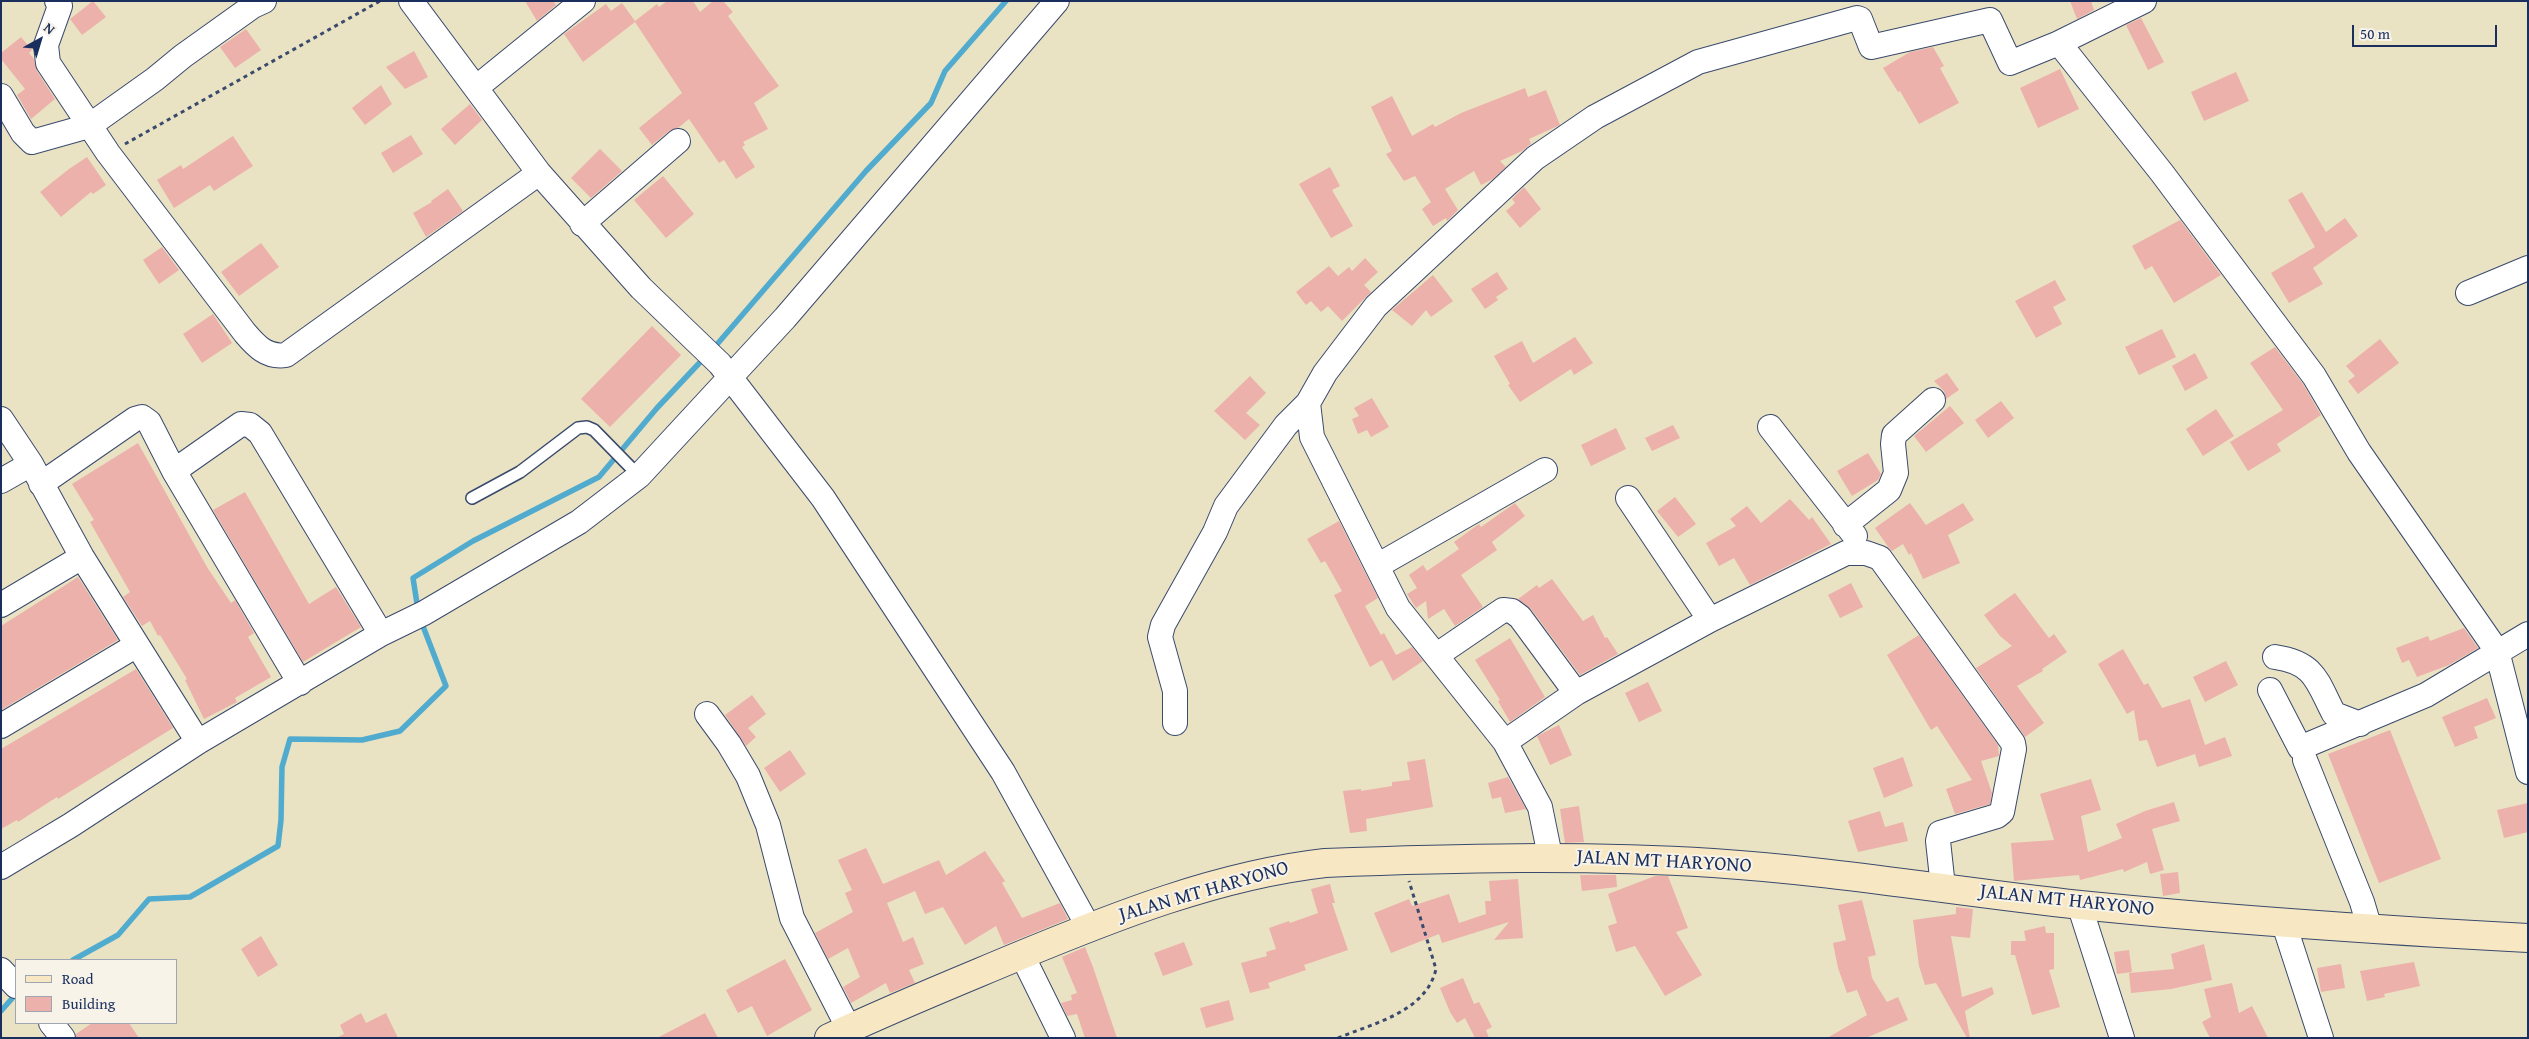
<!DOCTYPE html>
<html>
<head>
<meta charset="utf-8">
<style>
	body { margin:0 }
	#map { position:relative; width:2529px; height:1039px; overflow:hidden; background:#e9e3c3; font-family:"Gentium Book Plus",serif }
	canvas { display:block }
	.frame { position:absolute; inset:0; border:2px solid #1b2f5e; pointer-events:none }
	.legend { position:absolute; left:15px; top:959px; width:162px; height:65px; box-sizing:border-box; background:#f7f3e8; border:1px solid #9fa5b1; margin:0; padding:6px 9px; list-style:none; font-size:15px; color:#1b2f5e }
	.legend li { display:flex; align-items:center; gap:10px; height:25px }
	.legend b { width:25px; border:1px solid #9fa5b1 }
	.north { position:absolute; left:15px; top:15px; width:50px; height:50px; -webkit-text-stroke:4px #f7f3e8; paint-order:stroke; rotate:39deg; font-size:14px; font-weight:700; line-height:20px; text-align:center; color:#1b2f5e }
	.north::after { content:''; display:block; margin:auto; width:18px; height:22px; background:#1b2f5e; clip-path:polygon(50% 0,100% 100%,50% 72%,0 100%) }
	.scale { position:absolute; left:2352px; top:25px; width:145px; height:22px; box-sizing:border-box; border:2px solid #1b2f5e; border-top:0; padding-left:6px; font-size:15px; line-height:18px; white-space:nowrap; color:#1b2f5e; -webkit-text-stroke:4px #f7f3e8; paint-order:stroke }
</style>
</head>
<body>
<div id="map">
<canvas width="2529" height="1039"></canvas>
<div class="frame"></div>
<ul class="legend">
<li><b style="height:6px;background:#f7e8c3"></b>Road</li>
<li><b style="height:14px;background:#ecb1ab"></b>Building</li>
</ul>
<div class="north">N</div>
<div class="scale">50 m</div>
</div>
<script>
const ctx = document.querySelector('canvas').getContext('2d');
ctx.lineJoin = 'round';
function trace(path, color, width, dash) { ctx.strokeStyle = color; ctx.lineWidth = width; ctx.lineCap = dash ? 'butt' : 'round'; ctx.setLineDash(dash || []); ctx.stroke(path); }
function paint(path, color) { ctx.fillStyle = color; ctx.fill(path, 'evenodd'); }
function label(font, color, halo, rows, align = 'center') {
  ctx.font = font + ' "Gentium Book Plus",serif'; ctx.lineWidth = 4; ctx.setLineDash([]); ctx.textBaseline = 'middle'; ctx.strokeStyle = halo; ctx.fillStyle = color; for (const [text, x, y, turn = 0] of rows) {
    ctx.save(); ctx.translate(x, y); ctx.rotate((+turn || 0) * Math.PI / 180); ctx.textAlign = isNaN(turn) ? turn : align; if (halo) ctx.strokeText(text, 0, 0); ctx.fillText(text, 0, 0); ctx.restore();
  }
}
const stream = new Path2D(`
	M713,349L866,171L931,103L945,71L1006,1
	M418,610L413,578L473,541L599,477L657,408L705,357
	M73,960L118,935L149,899L190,897L278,846L281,820L282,767L290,739L362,740L400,731L446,686L421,621
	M1,1011L16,994`);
const building = new Path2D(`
	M93,1L106,17L82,35L70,19Z
	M525,1H553L556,5L537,21Z
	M667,1H693L700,12L713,1H723L733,12L728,16L779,86L754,103L768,129L743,142L745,145L742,147L755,167L736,179L724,160L719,163L689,119L678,128L669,131L652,145L639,128L682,93L635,22L583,62L564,34L606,4L611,11L622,3L635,21L657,4L659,7Z
	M2070,1H2091L2094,10L2077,19Z
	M2141,18L2164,62L2148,70L2126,25Z
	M246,29L261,50L235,68L220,47Z
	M21,37L32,50L29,53L34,59L37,71L55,99L31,119L17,95L25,89L1,59V53Z
	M1933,47L1944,66L1940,68L1959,103L1919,124L1900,91L1898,92L1883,68L1910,52Z
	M414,51L428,77L405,89L386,67Z
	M2060,69L2079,109L2038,128L2020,88Z
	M2236,72L2249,101L2204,121L2191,92Z
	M381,85L392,104L365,125L352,108Z
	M1525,88L1528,97L1546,90L1560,125L1529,139L1531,144L1522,151L1500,161L1506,167L1493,179L1481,185L1474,171L1445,189L1458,210L1447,221L1446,218L1433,226L1422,209L1431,202L1415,176L1404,181L1386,154L1392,151L1371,107L1392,96L1412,136L1433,124L1435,127L1461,113Z
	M470,104L482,120L455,145L441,129Z
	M411,135L423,154L393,173L381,153Z
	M233,136L253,166L214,191L210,185L174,208L157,180L181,165L183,169Z
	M600,149L622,171L591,198L571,178Z
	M87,157L106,185L93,194L91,192L61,217L40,192L69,169Z
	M1330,167L1340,186L1332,190L1353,226L1331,238L1299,184Z
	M663,176L694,214L666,238L634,200Z
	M1524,187L1541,209L1520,228L1506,211L1515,203L1512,199Z
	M448,189L463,211L426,237L413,213L432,202L431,201Z
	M2302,192L2326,232L2345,218L2358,236L2313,268L2323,284L2289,303L2271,273L2315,247L2288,200Z
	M2180,220L2221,275L2174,303L2152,266L2145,270L2132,246Z
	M261,243L279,267L239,296L221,272Z
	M162,247L179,270L159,284L143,260Z
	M1365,258L1378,272L1364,285L1371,292L1342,321L1328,306L1321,312L1311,301L1306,305L1296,292L1329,266L1338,276L1349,267L1352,271Z
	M1497,272L1508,289L1496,297L1498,300L1485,309L1471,289Z
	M1433,275L1453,301L1431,317L1426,310L1412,326L1392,310Z
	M2055,280L2066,300L2053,307L2062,324L2036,338L2015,301Z
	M213,314L232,343L202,363L183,334Z
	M652,326L681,355L610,427L581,399Z
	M2162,329L2176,357L2139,375L2125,347Z
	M1575,337L1593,363L1574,375L1571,369L1520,402L1508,385L1510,384L1494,356L1522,341L1533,363Z
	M2380,339L2399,363L2358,394L2348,381L2355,376L2346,366Z
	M2275,347L2303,384L2321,415L2277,444L2281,451L2248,471L2230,442L2283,410L2250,363Z
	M2195,353L2208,378L2185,391L2172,366Z
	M1947,373L1959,390L1946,399L1944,391L1934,381Z
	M1250,376L1266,393L1246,413L1260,425L1245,440L1214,411Z
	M1372,398L1389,427L1371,437L1367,430L1358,434L1352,419L1359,416L1354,408Z
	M2001,401L2014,418L1988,438L1975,420Z
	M1950,406L1964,423L1926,452L1914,436Z
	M2216,409L2234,436L2203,456L2186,429Z
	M1673,425L1680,438L1652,451L1645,438Z
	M1616,428L1626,449L1591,466L1581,445Z
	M138,443L207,567L231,603L235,600L254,633L248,637L271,677L235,698L237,702L204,719L185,680L187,679L160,635L158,636L150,621L142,626L123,597L130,592L90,522L94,520L72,484Z
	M1868,453L1881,474L1878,480L1852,496L1837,471Z
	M245,492L309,604L336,587L361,627L303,662L213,510Z
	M1675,497L1696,524L1678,537L1657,511Z
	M1790,499L1809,520L1812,517L1831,544L1750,585L1734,558L1719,566L1706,543L1736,526L1730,519L1747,506L1761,523Z
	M1515,503L1525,516L1492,542L1497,550L1461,575L1483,607L1455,626L1444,609L1428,619L1426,601L1416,608L1407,594L1417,588L1409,575L1423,565L1427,571L1459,549L1454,542L1479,524L1481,527Z
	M1910,503L1926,525L1963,503L1974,520L1948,535L1960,563L1923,579L1911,553L1909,555L1903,544L1892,551L1889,548L1875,528Z
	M1339,521L1378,598L1365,606L1381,635L1384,633L1396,655L1412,647L1423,661L1393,681L1382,660L1370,667L1334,595L1342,591L1325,561L1321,563L1307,539Z
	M78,577L118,640L1,710V626Z
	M1552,579L1583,621L1593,615L1605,638L1607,637L1618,654L1580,675L1531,609L1518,599L1537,585L1539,588Z
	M1851,583L1863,607L1840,618L1828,595Z
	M2015,593L2049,638L2054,634L2067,652L2042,669L2043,671L2017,686L2044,723L2025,737L1976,668L2012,646L2000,636L1984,615Z
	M2464,628L2478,648L2449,665L2417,677L2409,660L2402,663L2396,648L2428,636L2430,641Z
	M1919,635L1998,745L1999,756L1981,761L1992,793L1990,804L1955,814L1946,789L1972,780L1937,726L1931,730L1887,655Z
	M1510,638L1545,697L1510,722L1498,701L1500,700L1475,660Z
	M2123,649L2144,685L2148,683L2162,708L2190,699L2205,745L2225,737L2232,756L2199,767L2195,754L2157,767L2147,740L2139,741L2134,710L2127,714L2098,664Z
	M2226,661L2238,685L2205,702L2193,677Z
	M136,669L173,728L58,799L57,797L18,822L17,820L1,829V749Z
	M1648,682L1662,711L1639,722L1625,693Z
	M752,695L766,714L748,728L756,737L746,746L725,715Z
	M2487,698L2496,718L2474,727L2478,738L2455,747L2442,717Z
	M1559,725L1572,755L1550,765L1537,736Z
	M2390,730L2441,859L2379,883L2328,754Z
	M790,750L806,774L780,792L764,768Z
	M1903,757L1913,786L1884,798L1873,768Z
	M1425,759L1433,807L1366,819L1367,831L1350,833L1343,791L1361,789V791L1392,786V782L1410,780L1407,762Z
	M1508,777L1526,809L1505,813L1501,797L1492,799L1488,783Z
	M2091,779L2101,810L2081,816L2088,852L2122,838L2116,824L2145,811L2174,802L2180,821L2152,829L2164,870L2150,874L2147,862L2124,872L2123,869L2080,880L2079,875L2014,881L2011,843L2054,840L2040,794Z
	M2528,803V832L2504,838L2497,810Z
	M1579,806L1584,842L1565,843L1560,809Z
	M1880,811L1885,827L1903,822L1908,841L1858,852L1848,821Z
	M866,848L883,884L939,860L946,875L985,851L1005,881L1002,883L1022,918L1060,903L1068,919L1004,945L996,926L965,945L943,907L925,914L915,891L887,903L903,942L913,937L924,964L909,970L915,983L890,993L886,983L851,1003L843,987L860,977L848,948L828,959L815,933L853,912L845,893L852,890L838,860Z
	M2178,872L2180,893L2163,896L2160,874Z
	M1580,875H1616L1617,887L1582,891Z
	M1655,876H1668L1688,928L1676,932L1702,975L1665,996L1635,946L1616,952L1608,926L1617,923L1608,894Z
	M1518,879L1523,938L1494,940L1509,922L1442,943L1439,934L1391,953L1374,913L1409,899L1412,906L1449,894L1459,923L1486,914L1485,901H1491L1489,881Z
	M1330,884L1335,903H1332L1348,950L1304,965L1306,970L1268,983L1270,988L1250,993L1241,963L1267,956L1266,952L1276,949L1269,928L1289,921L1290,923L1318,913L1311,889Z
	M1862,900L1876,955L1868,957L1872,978L1887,1002L1898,997L1908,1020L1866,1038H1827L1867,1015L1857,990L1847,993L1838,968L1833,943L1846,940L1838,905Z
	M1956,907L1973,909L1970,938L1951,936L1962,997L1992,987L1994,994L1965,1011L1970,1038H1967L1936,983L1925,985L1919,966L1913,920L1956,914Z
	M2045,926L2046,933H2054V969L2049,970L2060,1007L2032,1015L2015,955H2011V941H2026L2024,931Z
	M261,936L278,965L258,977L241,949Z
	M1184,942L1193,965L1163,976L1154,953Z
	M2204,944L2212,980L2171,989L2131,993L2129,973L2174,969L2171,954Z
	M1085,947L1093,967L1117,1038H1085L1077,1014L1067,1016L1061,1003L1072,1000L1071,995L1077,993L1062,957Z
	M2129,950L2132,972L2117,974L2114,952Z
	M785,959L812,1010L767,1036L752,1006L738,1013L726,990Z
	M2414,962L2420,986L2384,994L2385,997L2367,1001L2360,971Z
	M2341,964L2345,988L2321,992L2317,968Z
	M1463,978L1474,1004L1479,1002L1492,1027L1486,1030L1489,1038H1475L1465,1018L1457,1023L1450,1012L1440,988Z
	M2232,983L2239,1013L2252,1006L2268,1038H2210L2202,1022L2211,1017L2204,989Z
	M1229,1000L1234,1020L1206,1028L1200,1008Z
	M361,1013L366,1023L386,1013L398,1038H336L344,1034L340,1025Z
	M705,1013L718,1038H657Z
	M92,1023H129L139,1038H76V1034Z`);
const path = new Path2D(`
	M125,144L380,1
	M1338,1038C1374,1023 1426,1012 1436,969L1409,881`);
const service = new Path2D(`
	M472,498L520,472L578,428L587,427L594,430L639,476`);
const minor = new Path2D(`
	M57,1L60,6L46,45L48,63L108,153L245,333C256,346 267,358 286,355L539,173
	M411,1L539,173L641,288L720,364L823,498L1003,772L1088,926
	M2059,43L2144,1
	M477,87L583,1
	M1,96L23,133L32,142L89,126L155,79L183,56L253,6L264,1
	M582,224L678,141
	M2468,293L2528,268
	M1,419L31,464L82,557L198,742
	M1770,427L1855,536
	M174,471L241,424L250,425L260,433L381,634
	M1,481L31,464
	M41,484L135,419L142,417L149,422L174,471L300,683
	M1628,498L1710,620
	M1845,525L1889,490L1896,473L1893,444L1894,435L1933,400
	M1377,566L1545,470
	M1,605L82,557
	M1437,655L1503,610L1512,611L1520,617L1576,693
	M2275,657C2316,663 2317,682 2334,714L2360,724
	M2270,690L2300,748L2426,695L2528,634
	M707,714L729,744L748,776L768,825L792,918L849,1029
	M1175,723V691L1160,637L1163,625L1215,532L1226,506L1286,425L1308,403
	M1,726L137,645
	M1505,742L1576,693L1710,620L1846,553H1866L1880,558L2013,743L2014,749L2002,812L1997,816L1940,833L1938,841L1943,887
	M2305,760L2362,902L2370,929
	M1550,856L1540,807L1505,742L1398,608L1312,437L1308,403L1325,373L1376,306L1535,158L1595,117L1698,62L1857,18L1860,19L1871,47L1990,20L2010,63L2059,43L2162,173L2314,376L2359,452L2497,651L2528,772
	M1,867L71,825L198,742L381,634L424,613L579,522L639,476L785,318L1057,1
	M2079,904L2122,1038
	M2284,924L2321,1038
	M1022,955L1063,1038
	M1,970L16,986
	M51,1023L63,1038`);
const secondary = new Path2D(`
	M829,1038C890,1009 952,984 1014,958C1113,917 1218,875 1325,863C1455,858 1584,855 1713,863C1836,871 1958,892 2080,905C2229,920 2378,930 2528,938`);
const streetNames = [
	["JALAN MT HARYONO",1664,862,3],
	["JALAN MT HARYONO",1204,892,-16],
	["JALAN MT HARYONO",2067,901,6]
];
trace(stream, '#51abce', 5.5);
paint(building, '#ecb1ab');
trace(service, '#3a4a6d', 14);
trace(minor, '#3a4a6d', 26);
trace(secondary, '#3a4a6d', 30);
trace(path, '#3a4a6d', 3, [4, 4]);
trace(service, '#fff', 11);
trace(minor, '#fff', 24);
trace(secondary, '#f7e8c3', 28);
label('20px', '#1b2f5e', '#f7f3e8', streetNames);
</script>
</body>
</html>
